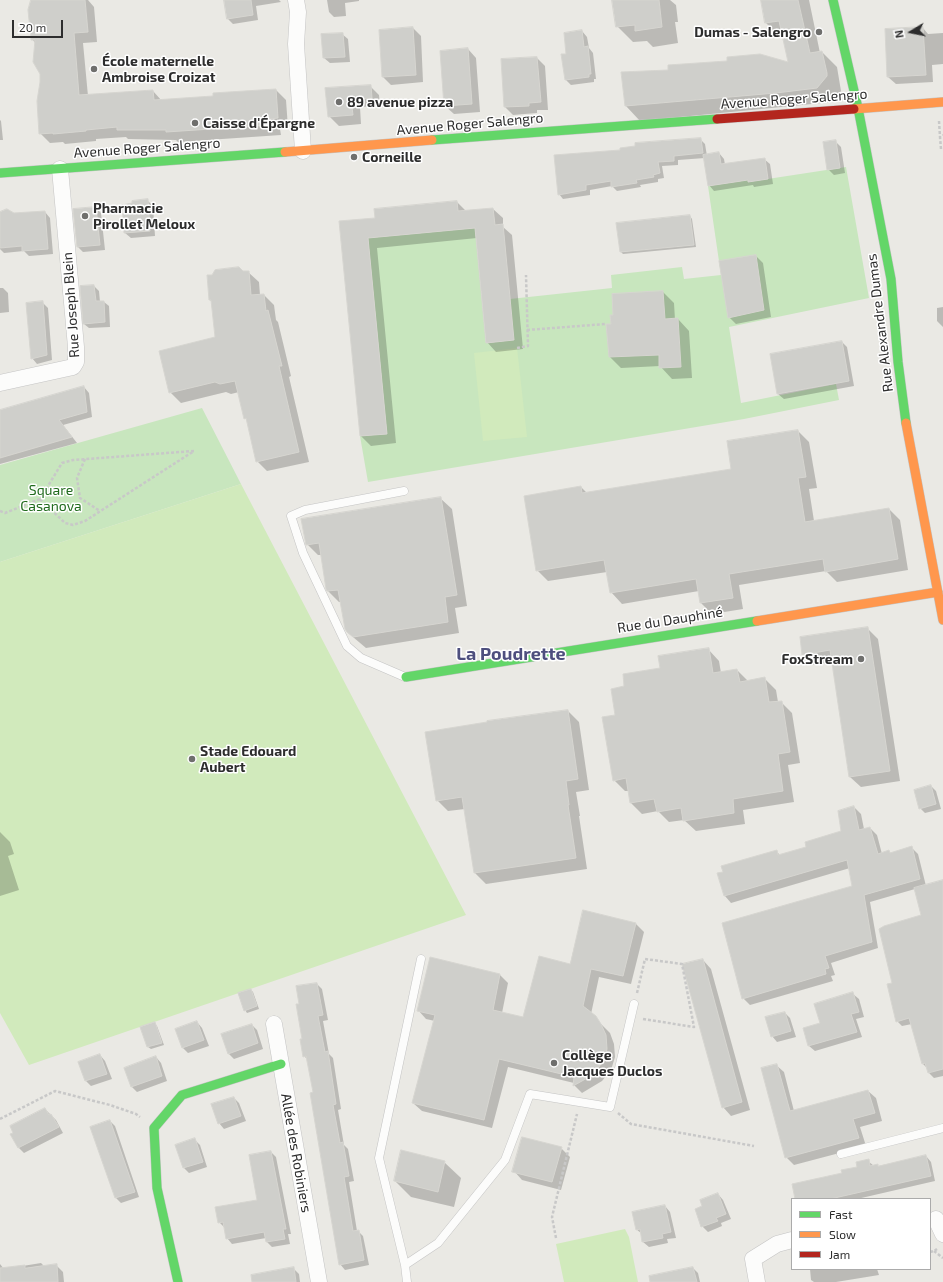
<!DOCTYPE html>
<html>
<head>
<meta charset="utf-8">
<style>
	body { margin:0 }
	#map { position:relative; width:943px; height:1282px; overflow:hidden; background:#eae9e4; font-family:"Exo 2",sans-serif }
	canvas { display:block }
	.legend { position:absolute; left:791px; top:1198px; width:140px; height:72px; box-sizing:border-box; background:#fff; border:1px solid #ababab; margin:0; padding:5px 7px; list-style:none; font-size:12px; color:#2d2d2d }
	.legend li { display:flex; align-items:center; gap:8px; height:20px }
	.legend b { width:20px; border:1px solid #ababab }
	.north { position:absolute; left:891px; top:12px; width:40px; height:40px; -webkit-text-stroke:3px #fff; paint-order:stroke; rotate:260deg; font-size:11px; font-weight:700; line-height:16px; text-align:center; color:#2d2d2d }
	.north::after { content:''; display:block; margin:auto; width:14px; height:18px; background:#2d2d2d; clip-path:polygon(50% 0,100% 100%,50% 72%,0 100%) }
	.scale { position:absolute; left:12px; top:20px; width:51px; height:18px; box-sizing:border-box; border:2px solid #2d2d2d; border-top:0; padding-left:5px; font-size:12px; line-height:14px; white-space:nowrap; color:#2d2d2d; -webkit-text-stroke:3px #fff; paint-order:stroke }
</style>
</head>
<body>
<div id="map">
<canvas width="943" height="1282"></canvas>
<ul class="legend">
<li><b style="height:5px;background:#63d668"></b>Fast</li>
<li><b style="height:5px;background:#ff974d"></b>Slow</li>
<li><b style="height:5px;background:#b3261e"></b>Jam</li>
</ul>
<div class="north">N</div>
<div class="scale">20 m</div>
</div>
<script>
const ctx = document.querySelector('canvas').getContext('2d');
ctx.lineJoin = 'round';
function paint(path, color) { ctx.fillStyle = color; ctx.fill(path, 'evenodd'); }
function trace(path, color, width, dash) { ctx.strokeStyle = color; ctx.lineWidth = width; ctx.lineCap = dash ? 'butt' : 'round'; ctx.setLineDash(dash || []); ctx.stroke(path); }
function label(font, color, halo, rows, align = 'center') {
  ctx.font = font + ' "Exo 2",sans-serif'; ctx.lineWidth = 3; ctx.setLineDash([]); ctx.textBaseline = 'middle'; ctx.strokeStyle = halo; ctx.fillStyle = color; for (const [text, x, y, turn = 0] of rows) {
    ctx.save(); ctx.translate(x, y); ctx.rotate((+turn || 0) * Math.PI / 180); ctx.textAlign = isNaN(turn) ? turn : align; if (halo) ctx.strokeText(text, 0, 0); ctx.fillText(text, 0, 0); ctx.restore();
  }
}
const green = new Path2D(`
	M846,167L869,298L729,327L741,403L836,384L839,400L744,419L368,482L360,436L387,434L368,238L475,228L486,343L513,340L510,299L612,288L611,275L682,267L684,279L721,275L708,186L748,180V182Z
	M202,408L241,484L0,562V465Z`);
const pitch = new Path2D(`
	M517,348L527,437L483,441L474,353Z
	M241,484L466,915L29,1065L0,1013V562Z
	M625,1229L629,1237L638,1282H564L556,1244Z`);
const shadow = new Path2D(`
	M32,0H88L94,7L97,42L83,43L88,96L153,91L162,101L214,97L276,90L286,100L288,128L280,129L281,135L178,142L176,140L128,139L126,137L96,139V141L65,144L63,142L50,143L40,133L41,73L36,44L32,39Z
	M225,0H279L281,2L256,6L258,20L233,24L228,19Z
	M327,0H359V1L345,3L346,16L334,17L329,12Z
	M613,0H670L676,5L678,22H675L678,43L653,47L647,41L633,42L617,26Z
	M761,0H809L820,53L822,52L837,67L841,91L832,102L640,121L626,106L622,73L790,64L784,37H780L766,23Z
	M413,28L421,36L423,82L391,85L383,77Z
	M923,28L928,34L943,33V64L932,65L933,82L896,84L888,77Z
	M582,31L587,37L589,48L593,53L596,79H594V82L571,85L566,80L567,54Z
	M342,34L348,39L350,62L330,63L324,58Z
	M468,49L476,58L480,112L454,114L445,106Z
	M537,58L545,66L548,110H537V113L513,115L505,107Z
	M370,86L379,95L380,106L360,107L361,124L339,126L329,116L326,89Z
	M0,120L1,121L3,140H0Z
	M700,139L705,144L707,156L719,153L724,159L725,165L764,159L770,164L773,184L754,187L753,185L714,191L709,185L705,158L678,160V165L662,166L664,178L658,179V182L640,185L641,187L617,191L612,186L590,190V195L563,199L559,194L621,150Z
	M835,141L841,147L845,173L834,175L828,169Z
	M147,200L153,206L155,236L131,238L125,233L123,205Z
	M457,202L466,211L493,209L503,218V227L512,235L523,349L496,352L487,342L477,238L377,248L396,443L371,446L361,436L341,222L376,219Z
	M96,208L101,213L105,250L83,252L78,247Z
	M45,212L50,218L53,254L29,256L24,251L4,253L0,249V214Z
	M690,216L692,219L696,247L623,254L621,252Z
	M756,256L763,263L771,317L736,324L729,317Z
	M243,272H248L259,282L260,295H264L274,305L276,320L278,322L291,376L289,377L309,462L267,471L257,461L248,421L245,418L239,392L231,394L226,392L181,403L170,392L216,338L212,302L210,300Z
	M94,286L99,291L100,302H104L109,306L110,327L89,328L84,324Z
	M0,288H3L8,293L9,312L0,313Z
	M663,292L674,303L675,320L678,319L689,331L692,378L672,379L660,366L621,368L610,357L612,324L614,315Z
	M42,302L48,308L52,360L37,364L32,358Z
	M943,307V327L937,321V308Z
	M842,342L847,347L854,386L784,399L778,394L772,355Z
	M84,387L89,393L92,417L63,425L77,443L0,464V411Z
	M798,431L809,442L817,488L809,489L814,521L889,509L900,520L908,570L837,582L826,571L739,585L743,609L712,614L701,603L699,591L622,604L611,592L607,572L548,581L537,570L581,487L587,493L732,470Z
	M440,498L452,509L467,606L455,608L459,633L366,648L347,632L341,602H339L328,591L322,555H318L307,544Z
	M867,628L878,639L900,781L861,787L850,777L832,662L814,665L803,654Z
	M708,649L719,661L721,673L737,670L748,681L765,679L776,690L778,702H781L792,713L800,763L788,765L794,802L743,810L745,824L696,831L684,820L669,822L658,811L642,814L631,803L629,791H625L614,780L617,715L626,687L661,669Z
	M568,711L579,722L589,790L576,792L580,816H579L587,869L486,884L475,873L465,809L448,811L437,800Z
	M931,786L936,791L941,809L925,813L920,808Z
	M854,807L861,814L864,829L870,828L877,835L882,854L889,852L891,853L911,847L918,854L926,886L943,881V1076L934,1078L929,1073L927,1068L923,1064L912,1024L902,1026L897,1021L893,984L922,916L915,889L870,902L878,948L831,963L835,975L831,976L833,981L750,1005L743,998L853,886L850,868L731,903L725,896L718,874L776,851L781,856L807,848L843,831Z
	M0,832L10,842L14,854L8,856L19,890L0,896Z
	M636,924L644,932L631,984L599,977L591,1014L610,1033L614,1044L615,1057L611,1070L602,1081L582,1093L574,1085V1083L508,1067L492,1128L422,1111L413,1103L435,1021L426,1019L418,1010L430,958L500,975L508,983L502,1013L524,1019L570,965Z
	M703,960L711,969L750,1110L731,1116L723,1107Z
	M317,984L322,989L328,1020L323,1021L329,1054L333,1058L341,1109L338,1110L344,1145L348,1149L354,1181L349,1182L357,1231H358L363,1236L369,1265L345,1270L340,1264L314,1093L308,1060L304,1056L300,1005Z
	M251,990L253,992L259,1009L247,1013L245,1010Z
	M853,994L859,999L864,1017L856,1019L862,1037L815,1051L809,1046L821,1024Z
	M785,1013L790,1018L796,1037L777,1042L772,1036Z
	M197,1022L202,1028L209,1046L188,1053L182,1047Z
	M154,1023L157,1026L164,1045L151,1049L148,1047Z
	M252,1025L257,1030L263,1049L234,1059L228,1053Z
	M100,1055L105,1061L112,1079L91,1086L86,1081L79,1062Z
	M156,1057L161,1063L167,1081L137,1092L131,1086Z
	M776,1065L784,1072L794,1111L868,1091L876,1098L882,1121L860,1127L866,1146L794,1165L786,1157Z
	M234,1098L239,1103L246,1121L224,1129L219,1123Z
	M45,1109L56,1120L63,1133L24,1153L18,1147Z
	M110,1121L115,1126L139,1197L121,1203L116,1198L91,1127Z
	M194,1139L200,1145L207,1167L189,1173L184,1168L176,1146Z
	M561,1148L570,1157L561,1190L522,1180L514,1171Z
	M271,1152L276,1157L291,1234H288L290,1244L272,1247L267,1242L266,1238L232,1244L227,1238L225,1228L219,1222L258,1201Z
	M926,1156L931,1162L935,1181L857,1199H796L858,1168L868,1161L874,1166L877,1165L879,1167Z
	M444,1162L461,1178L454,1207L411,1197L395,1181Z
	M718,1194L723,1200L731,1219L721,1223L722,1226L708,1232L702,1226L704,1207Z
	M665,1206L670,1212L676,1238L667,1239L668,1243L649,1247L643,1242L642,1234L636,1229Z
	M41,1263L44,1266L56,1265L63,1272L64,1282H0V1264L4,1269Z
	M293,1268L299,1274L300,1282H260Z
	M693,1268L698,1273L700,1282H674Z
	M810,1269H877L879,1275L836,1282H814L811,1280Z`);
const building = new Path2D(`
	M31,0H85L88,32L74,33L79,95L153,90L154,100L213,96V93L276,89L278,118L270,119L271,125L166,132V130H117V127L86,130V131L53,134V133L39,134L37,101L40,82V74L33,62L35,40H31L28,10Z
	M224,0H251L253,15L227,19Z
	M612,0H659L662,27L635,31V25L616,27Z
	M761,0H798L810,53L822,51L827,73V76L817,88L776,93L625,106L621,72L668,70V65L727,61V57L760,54L788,62L779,21L765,23Z
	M413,27L416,75L382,77L379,30Z
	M923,27L926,75L887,77L885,29Z
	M582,30L584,47L588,46L591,74H589V77L565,80L561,54H566L564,33Z
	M343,33L345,57L323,58L321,34Z
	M468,48L472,104L444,106L440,51Z
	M537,57L541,102L529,103V106L504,107L501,59Z
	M371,85L372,98L351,99L353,115L328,117L325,88Z
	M701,138L703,153L674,156V161L658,162L660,173L653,175L654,177L636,180L637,183L611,187V181L586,185V190L558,195L554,155L620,150V148L635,146V143Z
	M836,140L840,168L827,170L823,142Z
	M719,152L721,164L765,158L768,179L748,182V180L708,186L703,155Z
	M148,199L150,231L124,233L122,205L132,203V201Z
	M457,201L458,211L493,208L495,225L503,224L514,340L486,343L475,228L368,238L387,434L360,436L339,221L375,218L374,209Z
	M96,207L100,245L77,247L73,209Z
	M7,209L14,213L45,211L48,249L22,251V246L0,248V212Z
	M690,215L694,245L620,252L616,223Z
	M756,255L764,310L728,318L719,261Z
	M239,267L243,271H249L251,295L264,294L266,311L268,310L282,366H279L299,452L256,462L246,418L244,419L235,381L220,384L215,382L169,393L159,351L215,337L211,300H209L207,275H212L215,270Z
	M94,285L96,301H104L105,322L83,324L80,286Z
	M663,291L665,319L678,318L681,367L659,368V355L609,357L606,324H611L610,315H613L612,294Z
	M43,301L47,355L31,359L26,303Z
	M842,341L849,381L777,394L770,354Z
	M84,386L87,412L59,420L72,437L0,458V410Z
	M798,430L806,477L798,478L805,522L889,508L898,559L825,572L823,559L729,574L733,598L700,603L696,579L610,593L604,560L536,571L524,496L581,486L582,493L731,469L727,441Z
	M441,497L457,595L445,597L448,622L353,637L347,632L345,629L338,590L327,591L326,589L319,543L306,545L301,519Z
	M868,627L890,771L849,777L830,650L802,655L800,637Z
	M709,648L713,673L737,669L740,682L765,677L769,702L782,701L790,752L778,754L783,791L733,799L734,813L683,821L681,808L657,812L654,799L630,803L626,778L613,781L602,717L615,715L611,689L624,686L623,674L660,668L658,656Z
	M568,710L578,779L566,781L569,805H568L576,858L474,873L462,797L436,801L425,732L487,722V721Z
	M931,785L936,804L919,809L914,790Z
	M854,806L859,830L870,827L878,854L889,850L890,853L912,846L920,879L864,895L872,942L825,956L829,968L825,969L826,974L742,999L722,923L852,886L847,860L724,896L717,873L723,872L721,866L777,850L778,855L806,847L805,842L841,831L838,811Z
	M943,880V1069L928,1073L925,1063L922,1064L909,1018L896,1022L887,984L892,983L879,929L884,926L921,915L914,888Z
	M583,910L636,923L623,976L591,969L583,1006L596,1016L601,1024L606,1035L607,1049L605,1057L599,1067L589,1077L573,1086L574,1077L499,1059L484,1120L412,1103L435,1015L417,1011L430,957L500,974L493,1010L523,1017L539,956L570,964Z
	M703,959L742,1102L722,1108L682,964Z
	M317,983L323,1015L318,1016L325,1052L328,1051L336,1104L333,1105L340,1143L343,1142L349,1176L344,1177L353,1231L359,1230L364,1260L339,1265L310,1093L313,1092L306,1056L303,1057L300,1039H302L296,1004H299L296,986Z
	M251,989L257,1006L244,1011L238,993Z
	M853,992L859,1012L851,1014L857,1032L808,1046L803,1028L820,1023L814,1004Z
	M785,1012L791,1031L771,1037L765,1017Z
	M197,1021L204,1040L182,1048L175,1029Z
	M155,1022L162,1043L147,1047L140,1027Z
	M252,1024L258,1043L228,1054L221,1034Z
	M100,1054L107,1074L85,1081L78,1062Z
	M156,1056L162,1076L131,1087L124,1068Z
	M777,1064L790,1111L868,1090L875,1113L853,1119L859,1138L785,1158L761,1068Z
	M234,1097L241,1116L218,1124L211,1104Z
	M45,1108L49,1115L51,1114L59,1127L18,1148L10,1134L13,1133L10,1126Z
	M110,1120L135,1192L115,1198L90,1127Z
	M522,1137L562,1147L552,1182L512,1172Z
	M195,1138L203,1162L183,1168L175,1145Z
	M401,1150L445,1161L438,1192L394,1181Z
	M271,1151L286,1229H283L285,1239L266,1242L264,1232L226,1239L223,1222L218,1223L215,1207L257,1200L249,1155Z
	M926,1155L931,1176L830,1199H795L792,1184L842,1173L841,1170L857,1167L856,1162L869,1159L870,1166L878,1164V1166Z
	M718,1193L726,1214L716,1218L718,1221L701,1227L695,1209L702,1206L700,1200Z
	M665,1205L671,1232L662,1234L663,1238L642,1242L640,1229L636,1230L632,1212Z
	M57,1264L58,1282H0V1268L25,1265V1268Z
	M294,1267L296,1282H252L251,1275Z
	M693,1267L697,1282H650L649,1276Z`);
const path = new Path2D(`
	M939,121L940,137
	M941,149L940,137L943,135
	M527,330L606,324
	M517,348L528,346L526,275
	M85,459L77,478L80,498L100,511
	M0,511L5,513L40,499L62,463L73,460L194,451L85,521L73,525L65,523L40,499
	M637,993L645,959L682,964L694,1027L643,1019
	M618,1113L631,1124L754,1146
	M0,1119L55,1091L110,1105L136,1114L140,1117
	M556,1238L552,1217L577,1114
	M934,1251L943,1258
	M930,1252L934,1251L937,1249`);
const lane = new Path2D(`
	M404,491L305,510L291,516L303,553L347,646L361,658L405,677
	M841,1154L943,1128
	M405,1265L379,1158L421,959
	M407,1282L405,1265L438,1243L505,1160L530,1094L610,1107L634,1004`);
const street = new Path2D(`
	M296,0L298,12L296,44L303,151
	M0,383L73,367L76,362V347L60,169
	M274,1024L319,1282
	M936,1219L943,1234
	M757,1282L753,1259L777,1244L792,1240`);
const fast = new Path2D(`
	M833,0L858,108L891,279L898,362L906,423
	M432,140L717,119
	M0,173L285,152
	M406,677L757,621
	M178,1282L157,1188L154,1128L182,1095L281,1064`);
const slow = new Path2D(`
	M854,109L943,102
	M285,152L432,140
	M906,423L943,620
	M757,621L938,592`);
const jam = new Path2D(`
	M717,119L854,109`);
const markers = [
	[819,32,4,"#6f6f6d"],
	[94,69,4,"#6f6f6d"],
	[339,102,4,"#6f6f6d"],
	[195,123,4,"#6f6f6d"],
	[354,157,4,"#6f6f6d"],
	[85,216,4,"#6f6f6d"],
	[861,659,4,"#6f6f6d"],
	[192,759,4,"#6f6f6d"],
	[554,1063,4,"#6f6f6d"]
];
const poiNames = [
	["Dumas - Salengro",811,32,"right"],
	["École maternelle",102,61],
	["Ambroise Croizat",102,77],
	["89 avenue pizza",347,102],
	["Caisse d'Épargne",203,123],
	["Corneille",362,157],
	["Pharmacie",93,208],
	["Pirollet Meloux",93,224],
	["FoxStream",853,659,"right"],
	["Stade Edouard",200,751],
	["Aubert",200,767],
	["Collège",562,1055],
	["Jacques Duclos",562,1071]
];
const streetNames = [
	["Avenue Roger Salengro",794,99,-4],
	["Avenue Roger Salengro",470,124,-5],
	["Avenue Roger Salengro",147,148,-4],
	["Rue Joseph Blein",71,305,-94],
	["Rue Alexandre Dumas",880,323,-97],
	["Rue du Dauphiné",670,620,-9],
	["Allée des Robiniers",296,1153,80]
];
const parkNames = [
	["Square",51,490],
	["Casanova",51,506]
];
const districtNames = [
	["La Poudrette",511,654]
];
paint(green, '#c8e6be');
paint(pitch, '#d1eabc');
paint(shadow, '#0003');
paint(building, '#cfcfcb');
trace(building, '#d6d5d0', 1);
trace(lane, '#c4c4c4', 9);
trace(street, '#c4c4c4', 17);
trace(fast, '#c4c4c4', 10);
trace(slow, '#c4c4c4', 10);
trace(jam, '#c4c4c4', 10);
trace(path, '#c8c8c8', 2.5, [3, 2]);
trace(lane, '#fcfcfb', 8);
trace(street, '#fcfcfb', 16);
trace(fast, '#63d668', 9);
trace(slow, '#ff974d', 9);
trace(jam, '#b3261e', 9);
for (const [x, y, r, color] of markers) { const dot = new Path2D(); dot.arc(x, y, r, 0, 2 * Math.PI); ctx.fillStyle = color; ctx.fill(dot); trace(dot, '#fff', 1.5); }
label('bold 14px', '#2d2d2d', '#fff', poiNames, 'left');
label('14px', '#2d2d2d', '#fff', streetNames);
label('14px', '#216b1d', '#fff', parkNames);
label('bold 18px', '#4e4f7e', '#fff', districtNames);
</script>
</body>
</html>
